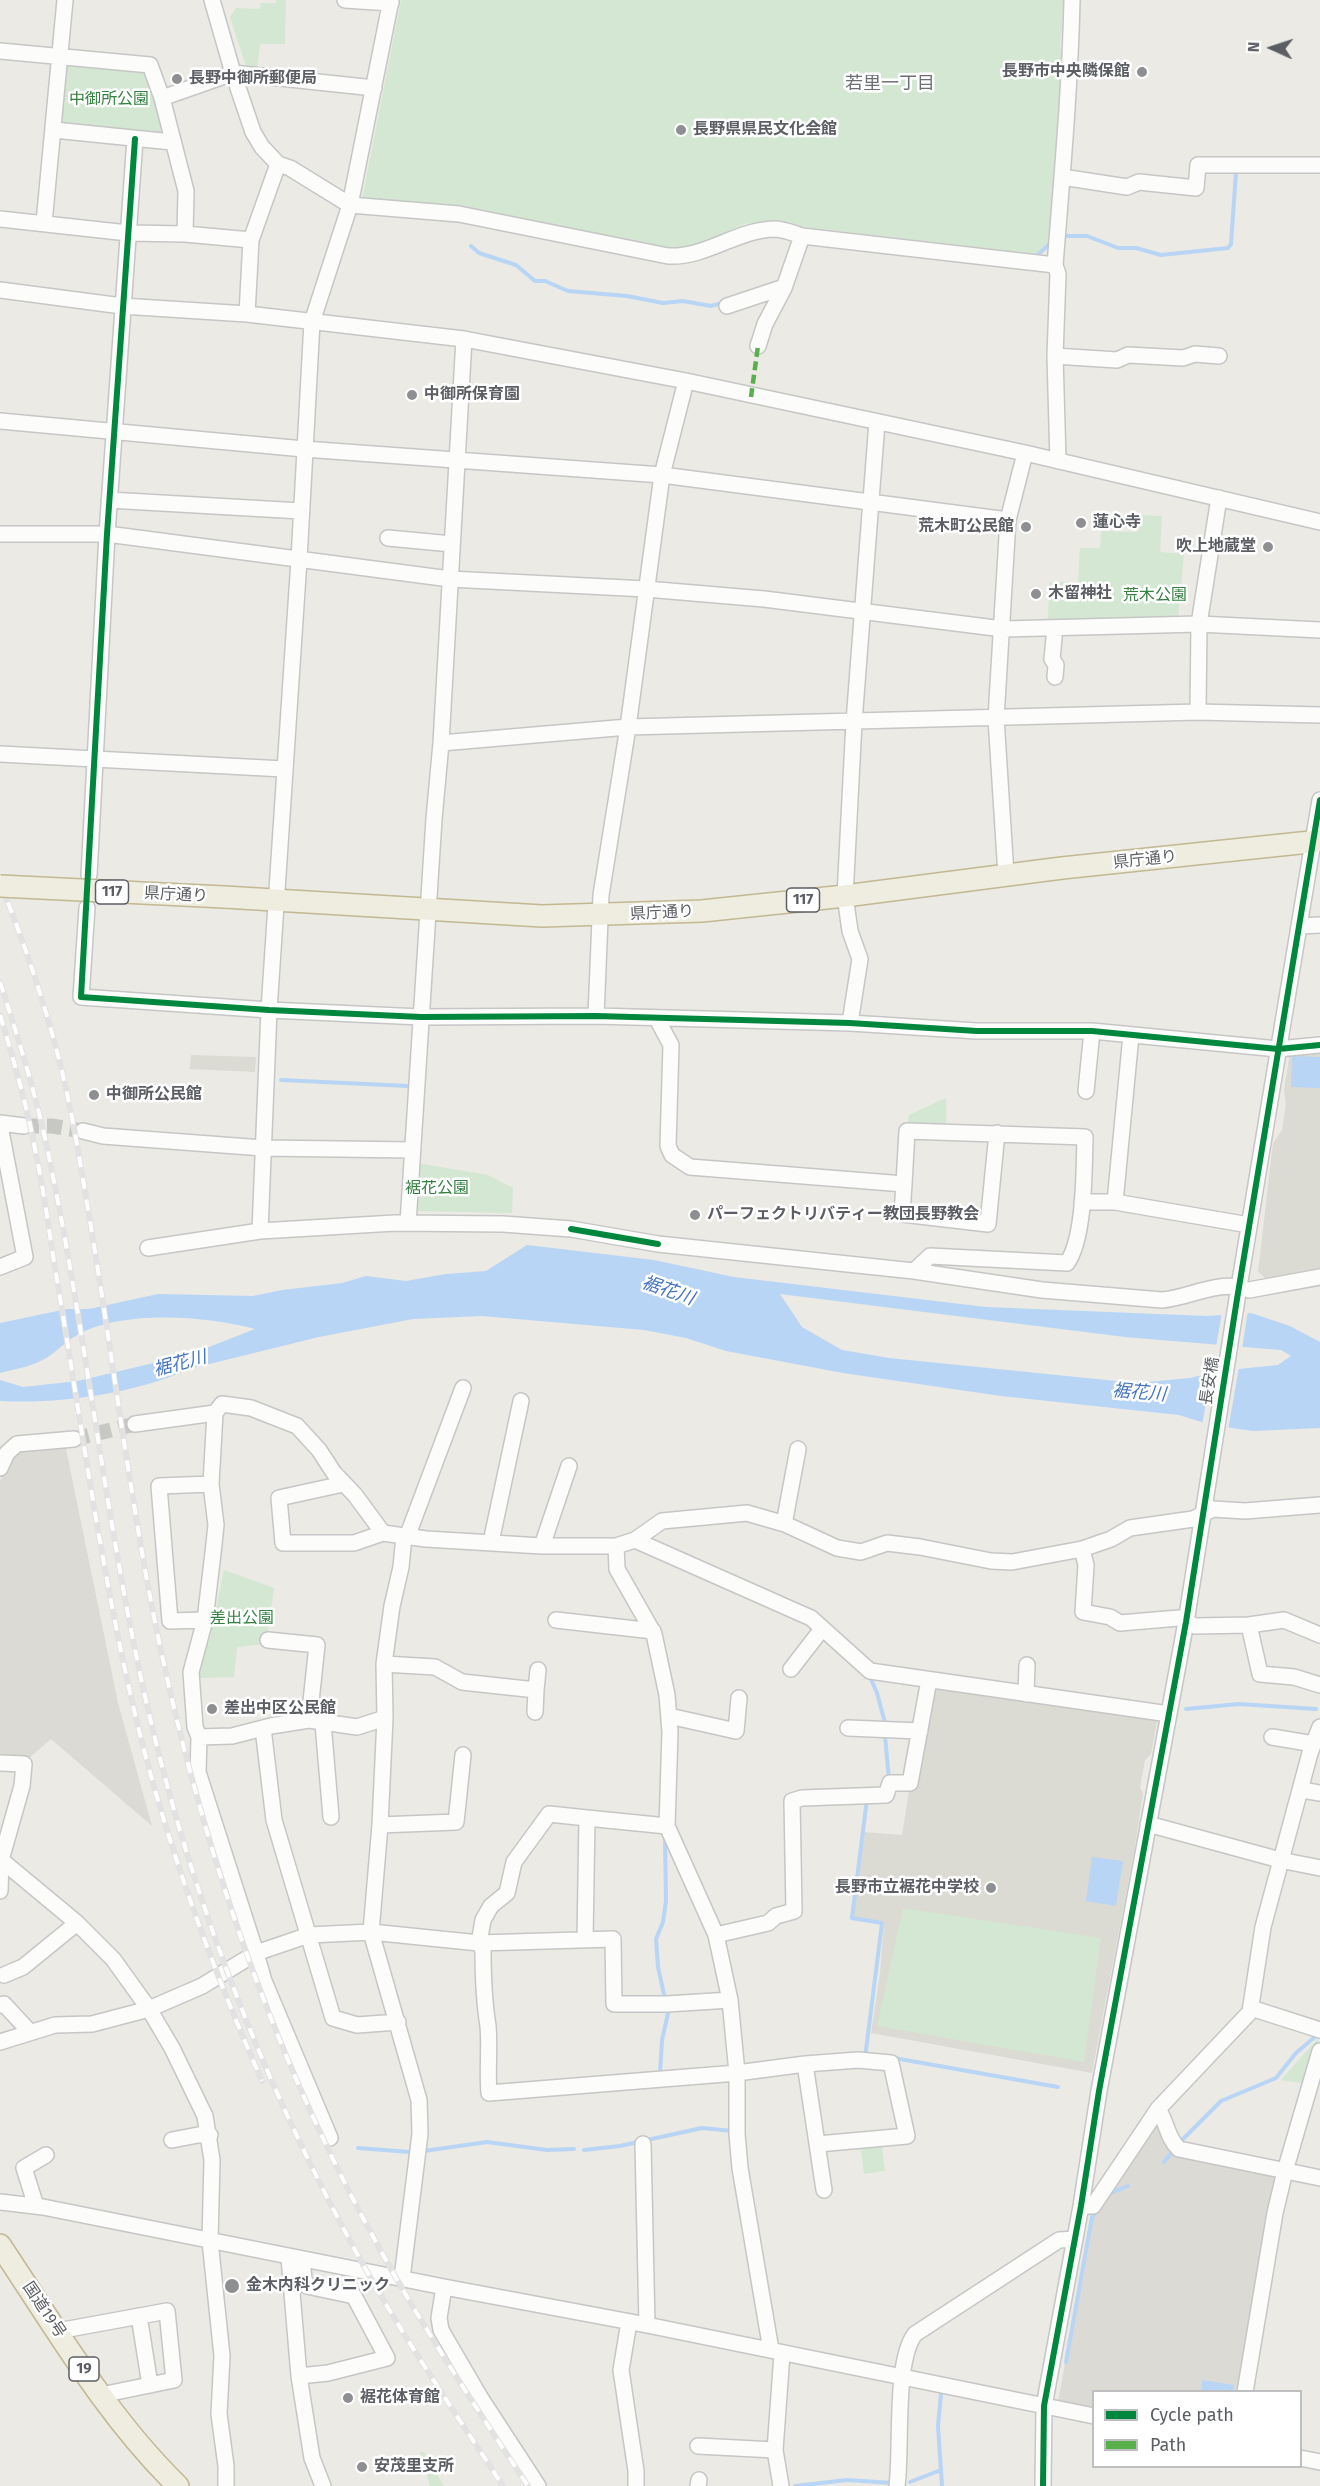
<!DOCTYPE html>
<html>
<head>
<meta charset="utf-8">
<style>
	body { margin:0 }
	#map { position:relative; width:1320px; height:2486px; overflow:hidden; background:#ebeae5; font-family:"Fira Sans",sans-serif }
	canvas { display:block }
	.legend { position:absolute; left:1092px; top:2390px; width:210px; height:78px; box-sizing:border-box; background:#fff; border:2px solid #bdbfc1; margin:0; padding:8px 10px; list-style:none; font-size:18px; color:#5b5e63 }
	.legend li { display:flex; align-items:center; gap:12px; height:30px }
	.legend b { width:30px; border:2px solid #bdbfc1 }
	.north { position:absolute; left:1242px; top:18px; width:60px; height:60px; -webkit-text-stroke:4px #fff; paint-order:stroke; rotate:273deg; font-size:16px; font-weight:700; line-height:24px; text-align:center; color:#5b5e63 }
	.north::after { content:''; display:block; margin:auto; width:21px; height:27px; background:#5b5e63; clip-path:polygon(50% 0,100% 100%,50% 72%,0 100%) }
</style>
</head>
<body>
<div id="map">
<canvas width="1320" height="2486"></canvas>
<ul class="legend">
<li><b style="height:8px;background:#00873e"></b>Cycle path</li>
<li><b style="height:8px;background:#58b04a"></b>Path</li>
</ul>
<div class="north">N</div>
</div>
<script>
const ctx = document.querySelector('canvas').getContext('2d');
ctx.lineJoin = 'round';
function paint(path, color) { ctx.fillStyle = color; ctx.fill(path, 'evenodd'); }
function trace(path, color, width, dash) { ctx.strokeStyle = color; ctx.lineWidth = width; ctx.lineCap = dash ? 'butt' : 'round'; ctx.setLineDash(dash || []); ctx.stroke(path); }
function label(font, color, halo, rows, align = 'center') {
  ctx.font = font + ' "Fira Sans","Noto Sans JP",sans-serif'; ctx.lineWidth = 5; ctx.setLineDash([]); ctx.textBaseline = 'middle'; ctx.strokeStyle = halo; ctx.fillStyle = color; for (const [text, x, y, turn = 0] of rows) {
    ctx.save(); ctx.translate(x, y); ctx.rotate((+turn || 0) * Math.PI / 180); ctx.textAlign = isNaN(turn) ? turn : align; if (halo) ctx.strokeText(text, 0, 0); ctx.fillText(text, 0, 0); ctx.restore();
  }
}
const industrial = new Path2D(`
	M65,1444L118,1703L152,1826L51,1739L27,1760H0V1481L14,1452Z
	M1154,2121L1161,2122L1165,2139L1273,2173L1279,2180L1240,2391L1094,2392L1093,2409L1058,2402L1092,2214Z`);
const education = new Path2D(`
	M1320,1048V1268L1266,1279L1258,1272L1273,1143L1282,1130L1286,1104L1284,1090L1290,1052Z
	M191,1055L256,1057L255,1072L190,1069Z
	M938,1688L1153,1718L1157,1722L1151,1754L1145,1760L1140,1787L1143,1794L1133,1857L1092,2073L871,2033L880,1973L884,1922L850,1919L863,1832L902,1835L909,1791H914L932,1692Z`);
const green = new Path2D(`
	M276,0H286L285,44H260L257,70L247,69L230,17L236,8L260,9L261,3H276Z
	M401,0H1066L1060,45L1063,64L1049,243L1036,254L763,222L744,224L687,251L362,199Z
	M70,64L141,71L148,77L164,133L160,137L65,126L60,121L65,69Z
	M1139,515L1162,516L1160,552L1184,554L1178,618L1048,622L1049,582H1078L1080,548H1100L1101,531L1137,532Z
	M946,1098V1127L907,1126L909,1115Z
	M416,1163L488,1175L513,1188L512,1213L413,1211Z
	M224,1570L274,1588L266,1644L237,1647L234,1677L199,1678L200,1660L210,1638Z
	M903,1908L1101,1938L1084,2062L877,2026Z
	M1319,2037L1314,2072L1308,2084L1281,2080Z
	M881,2141L885,2171L864,2174L860,2143Z
	M420,2452H424L444,2486H430Z`);
const water = new Path2D(`
	M1292,1056L1320,1057V1088L1291,1087Z
	M527,1245L654,1260L734,1277L986,1307L1207,1316L1251,1313L1290,1326L1320,1342V1428L1253,1431L1211,1425L1179,1415L1001,1396L843,1373L726,1351L686,1338L644,1330L482,1316L413,1319L319,1337L189,1369C134,1394 60,1404 0,1401V1380L23,1387L78,1381L191,1354L255,1329C206,1316 119,1309 74,1337C65,1342 57,1351 48,1357C34,1366 16,1369 0,1373V1323L67,1309H89L158,1294L253,1296L282,1290L342,1283L366,1276L406,1281L446,1274L486,1271ZM780,1294L1125,1337L1281,1350L1291,1356L1278,1365L1219,1371L1190,1378L1136,1383L889,1358L842,1350L802,1327Z
	M1092,1857L1123,1861L1116,1906L1086,1901Z
	M1202,2380L1234,2385L1233,2391H1201Z`);
const pier = new Path2D(`
	M1248,1310L1242,1349L1216,1347L1222,1312Z
	M1239,1367L1228,1430L1202,1425L1212,1370Z`);
const stream = new Path2D(`
	M1066,236H1087L1118,248H1136L1161,255L1228,248L1231,244L1236,172L1240,171
	M471,246L479,253L516,265L535,281H545L568,291L627,296L663,303L683,301L711,306L722,303
	M1035,257L1052,242
	M281,1080L408,1086
	M870,1677L877,1693L885,1723
	M1186,1709L1239,1704L1316,1709
	M885,1736L889,1779
	M867,1799L852,1918L882,1923L866,2050V2054H868
	M665,1837L666,1901L663,1922L656,1939L658,1967L665,1999
	M894,2058L1058,2087
	M660,2073L662,2040L669,2009
	M1179,2143L1221,2101L1276,2078L1296,2053L1316,2036
	M358,2148L410,2152
	M584,2150L620,2146L702,2128L733,2131
	M424,2151L487,2142L547,2150L574,2149
	M1164,2162L1173,2151
	M1108,2194L1128,2186
	M1066,2362L1092,2217L1097,2210
	M941,2394L938,2426L942,2486
	M910,2482L941,2470
	M795,2486L847,2480L893,2483`);
const minorTunnel = new Path2D(`
	M24,1126H52L83,1131
	M74,1439L135,1424`);
const minor = new Path2D(`
	M212,0L233,73L253,132L262,147L278,164L290,168L350,205L459,214L668,256C706,258 736,230 774,229C783,229 793,233 802,236L1055,265
	M345,0L391,3
	M0,51L150,65L162,98L186,191L185,234
	M162,98L233,73L374,88
	M54,130L172,142
	M1062,177L1127,187L1139,182L1196,188L1198,165H1320
	M0,219L128,233L185,234L251,240
	M44,223L65,0
	M0,290L122,306L247,314L464,339L686,381L1025,453L1320,522
	M727,306L784,287
	M247,314L251,240L278,164
	M758,346L765,324L784,288L802,236
	M1055,356L1117,360L1128,355L1183,358L1195,354L1219,356
	M0,421L304,449L662,475L1008,520
	M1058,461L1055,356L1058,274L1055,265C1062,176 1070,89 1072,0
	M1219,498L1199,624L1198,712L1320,715
	M109,500L301,511
	M0,534H107L450,579L646,589L764,599L1003,629L1199,624L1320,630
	M388,538L452,544
	M1055,628L1052,659L1056,665L1055,677
	M441,743L628,727L1198,712
	M0,754L284,769
	M89,875L107,534L135,139
	M1006,875L996,718L1008,520L1025,453
	M87,908L81,997L269,1010L421,1017L596,1016L850,1023L977,1031H1092L1278,1049L1320,1045
	M1300,926L1320,925
	M596,1016L601,895L628,727L662,475L686,381
	M657,1019L671,1045L668,1146L672,1155L690,1167L904,1184L907,1131L1085,1137C1084,1169 1085,1238 1067,1263L930,1256L914,1271
	M850,1023L860,959L850,931L845,896L854,722L877,422
	M1086,1091L1092,1031
	M0,1123L24,1126
	M0,1126L25,1257L0,1267
	M83,1131L103,1136L263,1148L412,1150
	M904,1184L902,1214L988,1224L997,1133
	M1082,1202H1115L1249,1225
	M1115,1202L1131,1035
	M408,1223L434,819L441,743L464,339
	M260,1231L269,1010L299,560L312,322L350,205L391,0
	M148,1248L260,1231L395,1223L503,1224L571,1229L658,1244L914,1271L1042,1290L1162,1300C1187,1298 1213,1283 1239,1287
	M1249,1290L1320,1277
	M135,1424L215,1413
	M0,1468L7,1453L17,1444L74,1439
	M343,1484L279,1498L283,1543H354L383,1533L426,1539L542,1546H616L635,1540L811,1618L870,1671L1169,1714
	M784,1524L798,1449
	M383,1533L355,1495L334,1473L319,1450L297,1426L251,1408L222,1404L215,1413L211,1484L216,1525L213,1553L205,1620L191,1672L195,1727L199,1737L232,1736L271,1726L309,1720L357,1727L385,1718
	M407,1537L463,1388
	M635,1540L662,1521L747,1513L785,1524L837,1548L861,1552L887,1543L920,1547L991,1561L1012,1562L1082,1549L1111,1539L1130,1528L1193,1519L1213,1509L1245,1511L1320,1505
	M491,1542L521,1401
	M542,1546L569,1466
	M616,1546L617,1569L654,1634L667,1695L670,1732L667,1826L716,1935L730,2000L737,2073V2134L740,2168L771,2350
	M1082,1549L1086,1565L1083,1612L1110,1617L1120,1623L1179,1618L1195,1626L1249,1625L1284,1620L1320,1635
	M205,1620L170,1621L159,1486L211,1484
	M556,1620L653,1631
	M1249,1625L1260,1674L1294,1677L1320,1685
	M268,1640L317,1645L309,1720
	M384,1664L435,1667L462,1682L536,1690L535,1712
	M791,1669L822,1629
	M536,1690L538,1670
	M1026,1694L1027,1665
	M669,1716L736,1731L739,1698
	M323,1723L331,1817
	M263,1728L274,1820L333,2018L357,2025L398,2022
	M848,1728L920,1731
	M199,1737L198,1772L256,1953L309,1935L371,1932L479,1943L613,1939L614,2004H667L730,2000
	M1272,1737L1314,1744
	M0,1763L24,1764L22,1786L1,1860L0,1891
	M1302,1790L1320,1793
	M587,1818L549,1814L514,1862L507,1893L491,1906L483,1920L479,1943L483,1950C483,1976 484,2001 488,2026C490,2048 487,2071 489,2093L737,2073L805,2064
	M1148,1824L1280,1860L1320,1868
	M380,1825L456,1822L463,1755
	M0,1859L77,1923L113,1959L149,2009L172,2048L205,2116L212,2160L210,2241L222,2356L219,2414L226,2466V2486
	M716,1935L768,1923L776,1916L794,1911L792,1801L802,1798L886,1795L890,1783H910L929,1680
	M585,1939L587,1818L667,1826
	M4,1975L23,1967L77,1923
	M0,2005L4,2004L30,2032
	M1251,2008L1320,2030
	M0,2042L55,2025L92,2024L149,2009L202,1986L256,1953L264,1981L330,2138
	M1158,2109C1167,2122 1167,2138 1179,2149L1320,2178
	M172,2140L198,2135H210
	M643,2144L647,2325
	M818,2144L907,2136L891,2063L858,2060L805,2064L824,2190
	M0,2202L43,2207L444,2287L647,2325L1094,2416
	M36,2206L24,2168L46,2155
	M1081,2206H1093L1158,2109L1250,2012L1263,1927L1310,1753L1320,1727
	M289,2257L299,2376
	M302,2259L304,2279L307,2286L354,2296L387,2358L328,2373L299,2376L312,2458L323,2486
	M402,2278L420,2134L419,2100L371,1932L380,1825L385,1718L384,1664L392,1606L401,1567L404,1536
	M444,2287L439,2318L441,2330L480,2397L538,2486
	M139,2316L150,2385
	M629,2322L621,2370L636,2471V2486
	M58,2331L167,2311L174,2380L101,2395
	M1245,2392L1275,2213L1285,2171L1320,2051
	M698,2446L775,2450
	M1300,2458L1320,2462
	M698,2486L699,2480
	M781,2486L775,2450L782,2354
	M897,2486C902,2448 894,2361 915,2334L1059,2240L1075,2239
	M1043,2486L1044,2406L1081,2206L1099,2091L1186,1622L1237,1299L1320,800`);
const highway = new Path2D(`
	M224,897L542,916L702,911L845,896L1062,868L1320,841
	M0,2245C55,2327 107,2417 178,2486`);
const rail = new Path2D(`
	M0,882C21,935 40,989 55,1044C71,1102 80,1162 90,1221C111,1347 127,1475 151,1602C194,1821 263,2034 370,2231C417,2319 473,2403 528,2486
	M0,982C18,1038 36,1094 48,1152C85,1328 104,1508 142,1683C187,1888 263,2086 365,2268C407,2343 456,2414 503,2486
	M0,1015C14,1061 27,1106 36,1154C44,1192 49,1230 55,1268C79,1408 98,1550 129,1688C159,1823 206,1954 262,2081`);
const highwayBridge = new Path2D(`
	M0,886L224,897`);
const quiet = new Path2D(`
	M751,397L758,346`);
const cycleway = new Path2D(`
	M135,139L107,534L81,997L269,1010L421,1017L596,1016L850,1023L977,1031H1092L1278,1049L1320,1045
	M571,1229L658,1244
	M1043,2486L1044,2406L1081,2206L1099,2091L1186,1622L1237,1299L1320,800`);
const markers = [
	[1142,72,6,"#8d8f90"],
	[177,79,6,"#8d8f90"],
	[681,130,6,"#8d8f90"],
	[412,395,6,"#8d8f90"],
	[1081,523,6,"#8d8f90"],
	[1026,527,6,"#8d8f90"],
	[1268,547,6,"#8d8f90"],
	[1036,594,6,"#8d8f90"],
	[94,1095,6,"#8d8f90"],
	[695,1215,6,"#8d8f90"],
	[212,1709,6,"#8d8f90"],
	[991,1888,6,"#8d8f90"],
	[232,2286,8,"#8d8f90"],
	[348,2398,6,"#8d8f90"],
	[362,2467,6,"#8d8f90"]
];
const shields = [
	[112,892,33],
	[803,900,33],
	[84,2369,30]
];
const shieldNames = [
	["117",112,892],
	["117",803,900],
	["19",84,2369]
];
const poiNames = [
	["長野市中央隣保館",1130,72,"right"],
	["長野中御所郵便局",189,79],
	["長野県県民文化会館",693,130],
	["中御所保育園",424,395],
	["蓮心寺",1093,523],
	["荒木町公民館",1014,527,"right"],
	["吹上地蔵堂",1256,547,"right"],
	["木留神社",1048,594],
	["中御所公民館",106,1095],
	["パーフェクトリバティー教団長野教会",707,1215],
	["差出中区公民館",224,1709],
	["長野市立裾花中学校",979,1888,"right"],
	["金木内科クリニック",246,2286],
	["裾花体育館",360,2398],
	["安茂里支所",374,2467]
];
const parkNames = [
	["中御所公園",109,100],
	["荒木公園",1155,596],
	["裾花公園",437,1189],
	["差出公園",242,1619]
];
const streetNames = [
	["県庁通り",1145,860,-6],
	["県庁通り",176,895,3],
	["県庁通り",662,913,-3],
	["長安橋",1210,1381,-81],
	["国道19号",44,2310,56]
];
const neighbourhoodNames = [
	["若里一丁目",890,84]
];
const waterNames = [
	["裾花川",668,1291,19],
	["裾花川",180,1364,-15],
	["裾花川",1139,1393,5]
];
paint(industrial, '#dbdad5');
paint(education, '#dbdad3');
paint(green, '#d3e7d2');
paint(water, '#b8d5f6');
paint(pier, '#ebeae5');
trace(stream, '#b8d5f6', 4);
trace(minorTunnel, '#c7c7c4', 15, [15, 8]);
trace(minor, '#c6c6c6', 18);
trace(highway, '#c2b892', 24);
trace(minor, '#fcfcfb', 15);
trace(highway, '#eeede0', 21);
trace(rail, '#e2e2e2', 6);
trace(rail, '#fff', 4, [11]);
trace(highwayBridge, '#c2b892', 24, []);
trace(highwayBridge, '#eeede0', 21);
trace(quiet, '#58b04a', 4.5, [9, 4.5]);
trace(cycleway, '#00873e', 6);
for (const [x, y, r, color] of markers) { const dot = new Path2D(); dot.arc(x, y, r, 0, 2 * Math.PI); ctx.fillStyle = color; ctx.fill(dot); trace(dot, '#fff', 2); }
for (const [x, y, w] of shields) { const box = new Path2D(); box.roundRect(x - w / 2, y - 12, w, 24, 4.5); ctx.fillStyle = '#fff'; ctx.fill(box); trace(box, '#5b5e63', 1.5); }
label('bold 15px', '#5b5e63', null, shieldNames);
label('bold 16px', '#5b5e63', '#fff', poiNames, 'left');
label('16px', '#348140', '#fff', parkNames);
label('16px', '#5b5e63', '#fff', streetNames);
label('18px', '#6c7075', '#fff', neighbourhoodNames);
label('italic 18px', '#4574c1', '#fff', waterNames);
</script>
</body>
</html>
